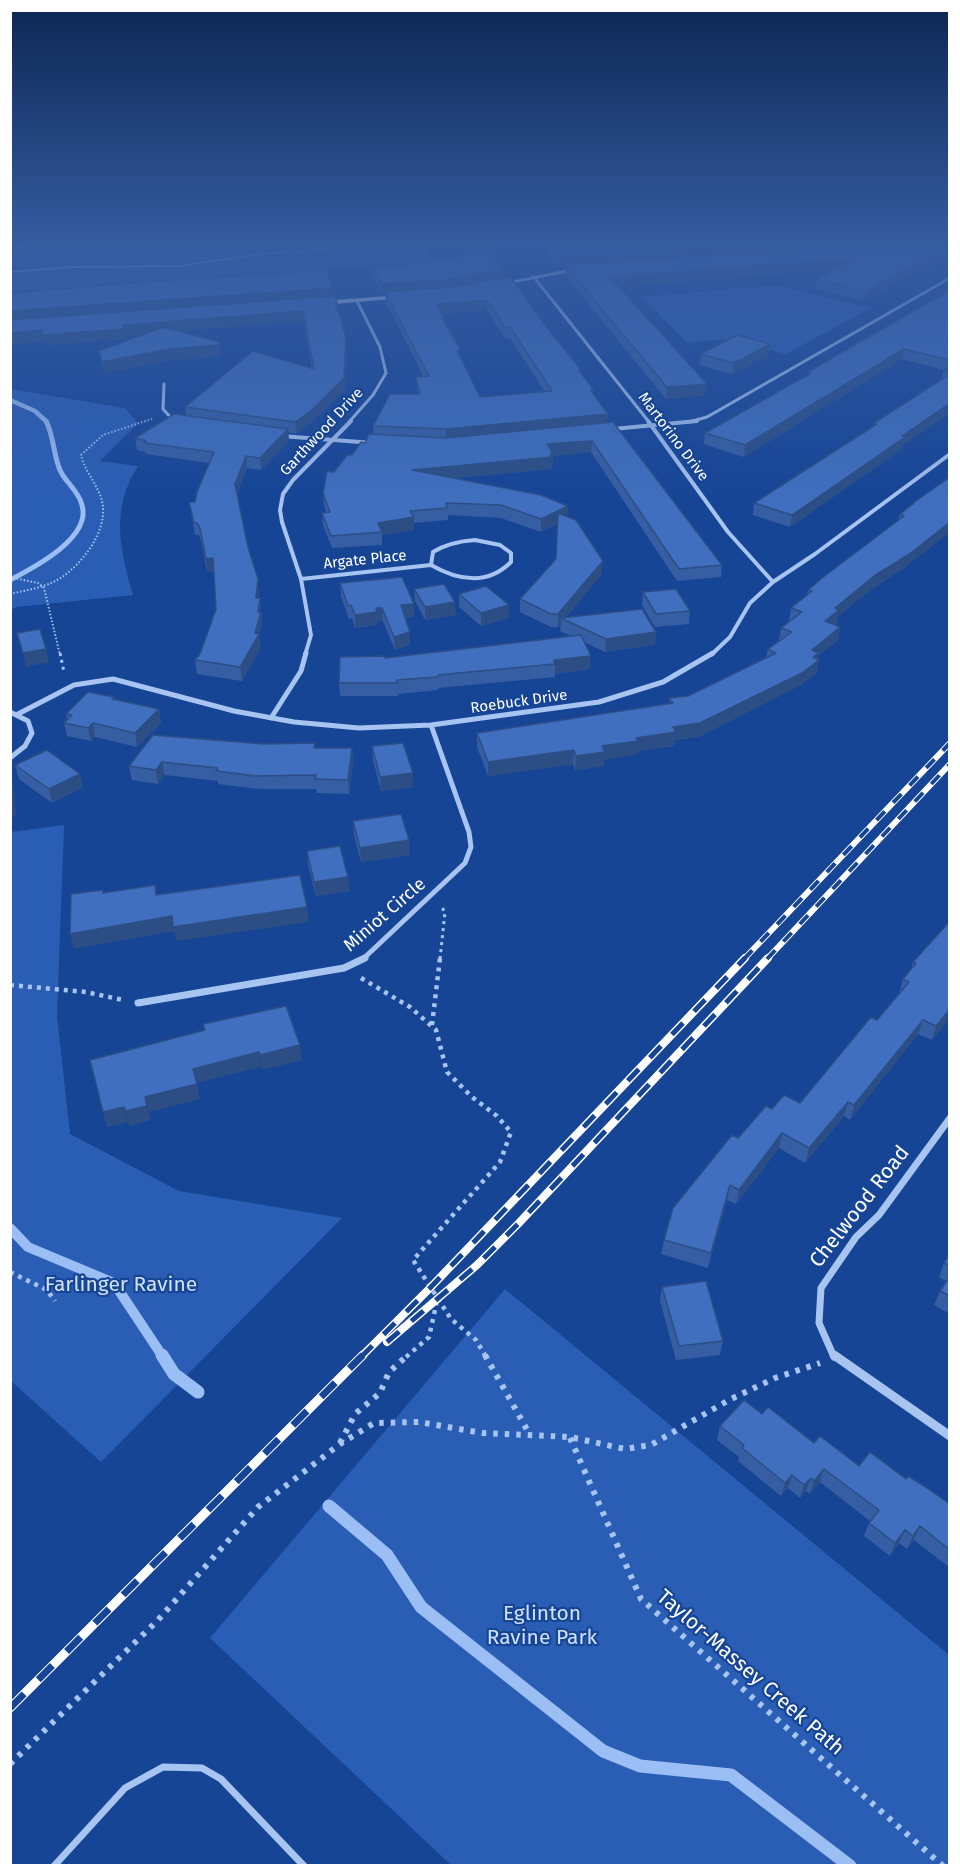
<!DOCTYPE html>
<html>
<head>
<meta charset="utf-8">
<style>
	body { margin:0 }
	#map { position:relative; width:960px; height:1876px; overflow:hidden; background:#164596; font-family:"Fira Sans",sans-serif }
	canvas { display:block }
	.frame { position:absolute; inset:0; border:12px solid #fff; pointer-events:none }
</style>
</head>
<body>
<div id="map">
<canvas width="960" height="1876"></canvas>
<div class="frame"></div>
</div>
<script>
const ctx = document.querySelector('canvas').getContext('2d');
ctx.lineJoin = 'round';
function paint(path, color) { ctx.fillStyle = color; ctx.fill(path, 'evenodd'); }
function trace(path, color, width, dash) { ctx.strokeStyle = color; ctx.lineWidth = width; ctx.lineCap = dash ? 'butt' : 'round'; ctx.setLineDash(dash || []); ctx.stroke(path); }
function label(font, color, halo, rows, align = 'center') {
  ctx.font = font + ' "Fira Sans",sans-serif'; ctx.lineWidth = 4.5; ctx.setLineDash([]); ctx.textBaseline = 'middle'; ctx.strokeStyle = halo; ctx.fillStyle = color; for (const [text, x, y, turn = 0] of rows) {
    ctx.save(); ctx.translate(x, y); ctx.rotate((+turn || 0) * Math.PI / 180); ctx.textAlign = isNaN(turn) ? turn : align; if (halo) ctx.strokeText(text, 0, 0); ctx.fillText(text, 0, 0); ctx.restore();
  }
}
const green = new Path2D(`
	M11,244H504L425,248L432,264L11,292Z
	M775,285L871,308L786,354L732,339L687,342L642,297Z
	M11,389L125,408L138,423L100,461L138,466C110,510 120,549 133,595L16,607L11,610Z
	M64,825L57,1016L70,1134L179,1191L342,1218L101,1462L11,1381V832Z
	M505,1289L949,1655V1865H451L210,1638Z`);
const streamFar3 = new Path2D(`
	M10,248L31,244
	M10,400L35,411L47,422`);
const streamFar2 = new Path2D(`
	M10,580C33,568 92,538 82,505C79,491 65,482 60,470C53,454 54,436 46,421`);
const streamFar1 = new Path2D(`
	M10,1228L28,1247L114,1283L163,1357`);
const stream = new Path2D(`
	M162,1355L174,1374L198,1392
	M329,1506L387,1555L421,1607L603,1751L640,1766L731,1775L850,1866`);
const pathFar3 = new Path2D(`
	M10,577L38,583L44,588L60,655
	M10,594C26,590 44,588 59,579C82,565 109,530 102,501C98,485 85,472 81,455L103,435L152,419`);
const pathFar2 = new Path2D(`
	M60,653L64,672
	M440,959L445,912L441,906`);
const pathFar1 = new Path2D(`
	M361,978L410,1007L436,1030L447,1072L472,1097L497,1116L511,1132L500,1162L413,1260L451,1319L476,1340L486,1357
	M10,985L86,992L123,1000
	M432,1025L440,958
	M10,1272L47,1290L55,1301
	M406,1357L429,1337L437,1301`);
const path = new Path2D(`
	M485,1355L530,1435
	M570,1438L641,1599L943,1866
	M340,1443L355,1414L380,1393L389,1372L408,1355
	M10,1764L158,1620L258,1507L340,1444L374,1423L419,1422L482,1433L570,1437L625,1449L651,1445L729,1400L775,1378L820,1363`);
const laneFar1 = new Path2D(`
	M261,254L263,244
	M10,272L71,267L179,266L261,254L333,249L353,244`);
const lane = new Path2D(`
	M54,1866L125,1788L163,1767L202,1768L221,1779L304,1866`);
const streetFar4 = new Path2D(`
	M533,276L649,422
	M164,384L163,409L173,420
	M349,422L373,395L386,373L380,347L357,301
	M689,422L707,417L950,278`);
const streetFar3 = new Path2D(`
	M648,421L728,532L773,582
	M613,429L697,421
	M281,436L373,443
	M475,540L500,545L511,553V562C487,586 457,580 431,565L433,552C446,544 460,541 475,540Z
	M301,579L431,565
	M305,655L311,635L301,579L282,522L280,510L283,494L293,480L351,421
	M711,655L730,637L750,603L773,582L815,554L950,454`);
const streetFar2 = new Path2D(`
	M10,712L28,721L32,733L25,746L10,758
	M18,714L74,685L113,679L234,711L294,722L359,728L431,725L599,702L663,682L713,653
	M271,718L301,671L306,653
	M363,959L465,863L471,847L469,832L431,725`);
const streetFar1 = new Path2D(`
	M138,1003L344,968L365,958
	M834,1357L819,1323L821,1288L856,1237L879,1215L950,1118`);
const street = new Path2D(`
	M834,1355L950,1436`);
const secondary = new Path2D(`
	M579,267L581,270L499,286L496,284Z
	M402,295L404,298L321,305L318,303L321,301Z`);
const railFar2 = new Path2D(`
	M744,959L950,743
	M767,959L950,764`);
const railFar1 = new Path2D(`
	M387,1342L477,1265L518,1224L768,958
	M361,1357L430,1288L745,958`);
const rail = new Path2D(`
	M10,1708L363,1355`);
const wall = new Path2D(`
	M545,244H950V251L949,253L864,301L816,290L817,280L834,270L618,287L705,395L666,399L565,275V267H559L545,250Z
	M457,255L504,269V277L581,370V372L594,395L608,414L607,422L722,565L721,577L677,581L591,452L553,456V466H552L551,469L454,478L568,506V516L602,574L565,618L656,632L655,645L605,652L584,642L590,669L555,674V677L438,688V690L398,694V696H340L339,683L385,658L571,636L560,631L561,623L558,627H551L520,612V599L556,559L558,523L541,532L501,518L448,515V520L414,523V530L382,535V545L332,548L323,525L322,513L326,512L324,505L323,493L334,472L373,435V426L418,394L416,377H424L386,302L385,294H381L373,277L372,267L414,264L457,257ZM487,310L505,338H510L545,392L480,397L445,324V318L442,314Z
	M332,288V296L338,306V312L347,350L345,389L312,422L296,434L288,432L289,441L261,470L247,468L237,494L248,547L259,592V598H260L262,625L259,636L261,647L242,681L197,674L195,660L200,654L216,609L214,571L207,572L201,540L199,535H195L189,502H195L209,463L146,454L145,452L137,450L135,438L186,415L185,407L312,369L304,321L178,331L220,342L221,356L171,360L104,373L99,351L145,334L125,335V339L44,345L43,341L10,344V293Z
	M950,290V413L903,445V448L790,527L753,515L754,503L874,427V423L941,380L943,371L944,370L902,359L744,457L704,444L705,433L808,375V372Z
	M701,354L769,355L737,372L732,374L699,365Z
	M950,477L908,565L872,589L838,616L837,622L834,625L840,627L838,640L819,655L817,673L799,686L698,737L675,740L674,746L637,751V754L604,760V766L575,770L573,764L488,776L477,747V733L669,704V698L688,696L766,657L768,649L779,641L781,628L790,621H789L791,608L807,595L808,590L898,520L900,514L912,505L913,503Z
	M340,583L414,617L405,618L410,645L395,650L383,621H378V625L355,628L352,618L349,619L341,596Z
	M414,589L456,615L425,620L415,601Z
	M643,592L690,611L689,624L655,627L642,605Z
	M459,594L509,618L481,626L459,607Z
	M114,697L115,699L159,709L161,723L137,747L95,737L91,741L67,736L64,723L67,719L66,714Z
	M315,743V748H352L353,762L349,794L317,793L316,789H258L218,784V781L165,775L158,784L132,780L129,766L264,744Z
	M372,746L413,787L381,791L373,760Z
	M15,765L83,787L52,803L19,779Z
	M353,821L410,855L361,862L354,835Z
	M307,851L350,891L316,896L308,865Z
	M950,921V1018L932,1040L918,1034L850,1120L844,1116L805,1163L779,1148L736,1204L727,1200L708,1268L661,1254L664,1240L738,1138L772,1109L800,1103L877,1020L899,994L903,979L911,969L913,962Z
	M950,1254V1314L934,1305L940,1291L946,1281L939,1277L944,1263Z
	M662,1287L723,1341L720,1355L676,1360L660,1301Z
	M762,1414L859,1466L906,1479L950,1504V1568L914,1540L907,1549L899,1543L890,1556L864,1536L870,1521L820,1482L810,1494L806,1491L800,1498L788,1488L781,1496L738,1461L739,1457L717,1440L720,1426Z`);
const shadedWall = new Path2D(`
	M764,244H901L565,265V267H559V258Z
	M950,245L949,253L864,301L866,291Z
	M852,259L851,269L609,287L610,277Z
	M504,269V278L454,289L381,294V284Z
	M332,288V298L10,322V311Z
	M487,300V310L436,314V304Z
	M303,311L304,321L125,335V339L44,345L43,341L10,344V333Z
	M346,339L347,350L345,389L312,422L296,434L295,422Z
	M220,342L221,356L171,360L104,373L102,362L169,349Z
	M770,344L769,355L737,372L732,374L733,363Z
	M904,349L902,359L744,457L745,445Z
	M707,384L705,395L666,399L667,387Z
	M950,403V413L903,445V448L790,527L792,515L929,417Z
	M608,414L607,425L446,441V429Z
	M288,429L289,441L261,470L260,458Z
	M592,441L591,452L553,456V466H552L551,469L413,482L412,470L547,444Z
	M246,456L247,468L236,496L235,484Z
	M568,506V518L541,532V519Z
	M414,517V530L382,535V532L378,523Z
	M950,522V532L908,565L872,589L838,616L837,622L823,634L825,621L835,608L874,576Z
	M213,558L214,571L207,572L206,559Z
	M603,561L602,574L564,620L561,618V623L558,627V614Z
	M258,579L259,592L258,611L256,598Z
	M260,598L262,625L259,636L261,647L242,681L240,667L258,612Z
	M455,602L456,615L425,620V607Z
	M414,604V617L402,618L401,605Z
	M509,605V618L481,626V613Z
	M376,608H382L383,621H378V625L355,628V615Z
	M840,627L838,640L819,655L818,661L819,660L817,673L799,686L698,737L675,740L674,746L637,751V754L604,760V766L575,770L576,756L602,746L636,738L812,650Z
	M410,632V645L395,650L394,637Z
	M656,632L655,645L605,652L606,639Z
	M46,649L49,662L26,667L23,653Z
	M591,656L590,669L555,674V664L554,660Z
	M159,709L161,723L137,747L135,733Z
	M93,723L95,737L91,741L88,728Z
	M352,748L353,762L349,794L348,780Z
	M574,750L573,764L488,776V762Z
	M162,762L165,775L158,784L156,770Z
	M413,773V787L381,791L380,777Z
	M10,774L13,782L16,816L10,817Z
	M80,774L83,787L52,803L49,789Z
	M409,840L410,855L361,862L360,848Z
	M348,877L350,891L316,896L314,882Z
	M307,907L309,922L176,941L174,931L74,949L70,934L172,916Z
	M950,1009V1018L932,1040L936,1026Z
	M923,1020L918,1034L850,1120L854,1105Z
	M300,1045L302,1060L262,1070L260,1055Z
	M259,1052L261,1067L196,1083L193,1069Z
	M197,1084L200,1099L149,1112L145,1097Z
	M848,1102L844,1116L805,1163L809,1148Z
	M147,1106L151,1120L129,1126L126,1111Z
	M124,1107L128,1122L107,1127L103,1112Z
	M782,1133L779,1148L736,1204L739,1190Z
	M730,1185L727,1200L708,1268L711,1253Z
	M824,1469L820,1482L810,1494L814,1481Z
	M792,1475L788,1488L781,1496L785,1483Z
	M811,1478L806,1491L800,1498L804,1485Z
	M920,1526L914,1540L907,1549L913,1536Z
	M905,1530L899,1543L890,1556L895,1543Z`);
const building = new Path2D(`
	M547,244H764L559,258Z
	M877,244H950V245L866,291L817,280L852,259L610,277L707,384L667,387L565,265Z
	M493,252L504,269L454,279L381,284L372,267L414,264V262L459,257L457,255Z
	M326,270L332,288L10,311V293L129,283Z
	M510,276L541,320L581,370H579L594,391H591L608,414L446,429L373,426L390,394H420L416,377L429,376L385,292L454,287ZM487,300L505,328L510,327L552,391L480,397L457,351L461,350L442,318H445L436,304Z
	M950,290V360L904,349L745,445L705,433L811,373L808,372Z
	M335,296L338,306H335L341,318L346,339L344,378L311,411L295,422L185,407L253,351L314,369L303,311L124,325L123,329L42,335V330L10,333V320Z
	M163,327L220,342L219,345L169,349L102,362L99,351Z
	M737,335L770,344L739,361L733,363L701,354Z
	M950,367V372L943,371Z
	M950,374V403L902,436L905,437L792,515L754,503L877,424L874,423Z
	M174,414L288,429L260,458L246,456L235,484L248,547L258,579L256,598H260L258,612H261L255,633L259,634L240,667L195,660L200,654L216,609L213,558L206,559L200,528L197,523H194L189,502H195L197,492L214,452L144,443L146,441L135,438Z
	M613,422L722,565L679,569L592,441L547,444L553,454H550L552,457L412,470L541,495L568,506L541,519L501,505L446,503L447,508L410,511L414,517L378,523L382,532L331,536L322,513L330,512L323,493L327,471L334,472L347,455H352L361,442L365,443L369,434L446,438Z
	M950,477V522L911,553L874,576L835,608L839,610L825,621L840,627L812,650L819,653L813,657L819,660L802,673L700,723L673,727L676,732L636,738L638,741L602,746L605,752L576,756L574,750L488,762L477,733L673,703L669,698L688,696L776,653L768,649L792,632L781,628L802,612L791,608L812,591L808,590L822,578L904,516L900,514L914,503H913Z
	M558,513L576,520L603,561L558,614H551L520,599L556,559Z
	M402,577L414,604L401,605L410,632L394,637L382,608H376L377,612L355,615L351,605L348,606L340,583Z
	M444,584L455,602L425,607L414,589Z
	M486,586L509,605L481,613L459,594Z
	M676,589L690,611L656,614L643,592Z
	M642,609L656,632L606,639L561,618Z
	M40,629L46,649L23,653L17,633Z
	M581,635L591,656L554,660L555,664L438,675V677L397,680V683H339L340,657L384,656L385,658Z
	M88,692L114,697L112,699L159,709L135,733L93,723L88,728L64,723L72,715L66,714Z
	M153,735L264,744L315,743L314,748H352L348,780L315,779L316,775L256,776L216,771L218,768L162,762L156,770L129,766Z
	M403,743L413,773L380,777L372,746Z
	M47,750L80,774L49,789L15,765Z
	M10,786L12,802L10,803Z
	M401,814L409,840L360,848L353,821Z
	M340,846L348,877L314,882L307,851Z
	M300,875L307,907L173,927L172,916L70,934L71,894L103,890V893L155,885L156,895Z
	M950,921V1009L936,1026L923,1020L854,1105L848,1102L809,1148L782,1133L739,1190L730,1185L711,1253L664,1240L673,1208L732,1135L738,1138L766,1106L772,1109L784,1095L800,1103L871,1017L877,1020L909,982L903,979L916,963L913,962Z
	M286,1006L300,1045L260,1055L259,1052L193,1069L197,1084L145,1097L147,1106L126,1111L124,1107L103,1112L90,1060L205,1030L203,1024Z
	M950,1254V1266L944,1263Z
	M950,1276V1296L940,1291Z
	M706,1281L723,1341L679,1346L662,1287Z
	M744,1400L762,1414L768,1407L814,1443L820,1436L859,1466L870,1452L906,1479L908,1476L924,1486L950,1504V1550L920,1526L913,1536L905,1530L895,1543L869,1523L879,1510L824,1469L814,1481L811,1478L804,1485L792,1475L785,1483L742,1448L744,1445L720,1426Z`);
const farStreetnames = [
	["Garthwood Drive",322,432,-47],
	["Martorino Drive",673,437,53],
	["Argate Place",365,560,-6],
	["Roebuck Drive",519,702,-8]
];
const streetNames = [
	["Miniot Circle",385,915,-41]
];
const nearStreetnames = [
	["Chelwood Road",860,1207,-52],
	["Taylor-Massey Creek Path",750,1673,41]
];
const nearParknames = [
	["Farlinger Ravine",121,1285],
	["Eglinton",542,1614],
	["Ravine Park",542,1638]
];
paint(green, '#2a5eb5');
trace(streamFar3, '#9bbef4', 4.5);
trace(streamFar2, '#9bbef4', 5);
trace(streamFar1, '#9bbef4', 10);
trace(stream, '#9bbef4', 13);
trace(pathFar3, '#a8c4f1', 2, [1.5, 2]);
trace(pathFar2, '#a8c4f1', 3, [3, 4]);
trace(pathFar1, '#a8c4f1', 4.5, [4, 5]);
trace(path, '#a8c4f1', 6, [4.5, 7]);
trace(laneFar1, '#a8c4f1', 2);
trace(lane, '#a8c4f1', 7);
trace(streetFar4, '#a8c4f1', 3);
trace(streetFar3, '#a8c4f1', 4);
trace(streetFar2, '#a8c4f1', 5);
trace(streetFar1, '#a8c4f1', 7);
trace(street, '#a8c4f1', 9);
paint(secondary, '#d7e4fc');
trace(railFar2, '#fff', 6);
trace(railFar1, '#fff', 8);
trace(rail, '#fff', 9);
trace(railFar2, '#164596', 4, [12]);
trace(railFar1, '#164596', 5, [16]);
trace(rail, '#164596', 7, [20]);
paint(wall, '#365fa3');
paint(shadedWall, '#2c4e85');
paint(building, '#3f6fbe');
trace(building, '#2c4e85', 1.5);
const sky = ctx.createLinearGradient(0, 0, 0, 507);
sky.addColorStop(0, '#0c2652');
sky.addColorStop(0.48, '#365ca0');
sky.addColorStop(1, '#365ca000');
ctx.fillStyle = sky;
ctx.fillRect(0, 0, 960, 507);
label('15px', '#fff', '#164596', farStreetnames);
label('18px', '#fff', '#164596', streetNames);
label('21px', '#fff', '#164596', nearStreetnames);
label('21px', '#d0e1fc', '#164596', nearParknames);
</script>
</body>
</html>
